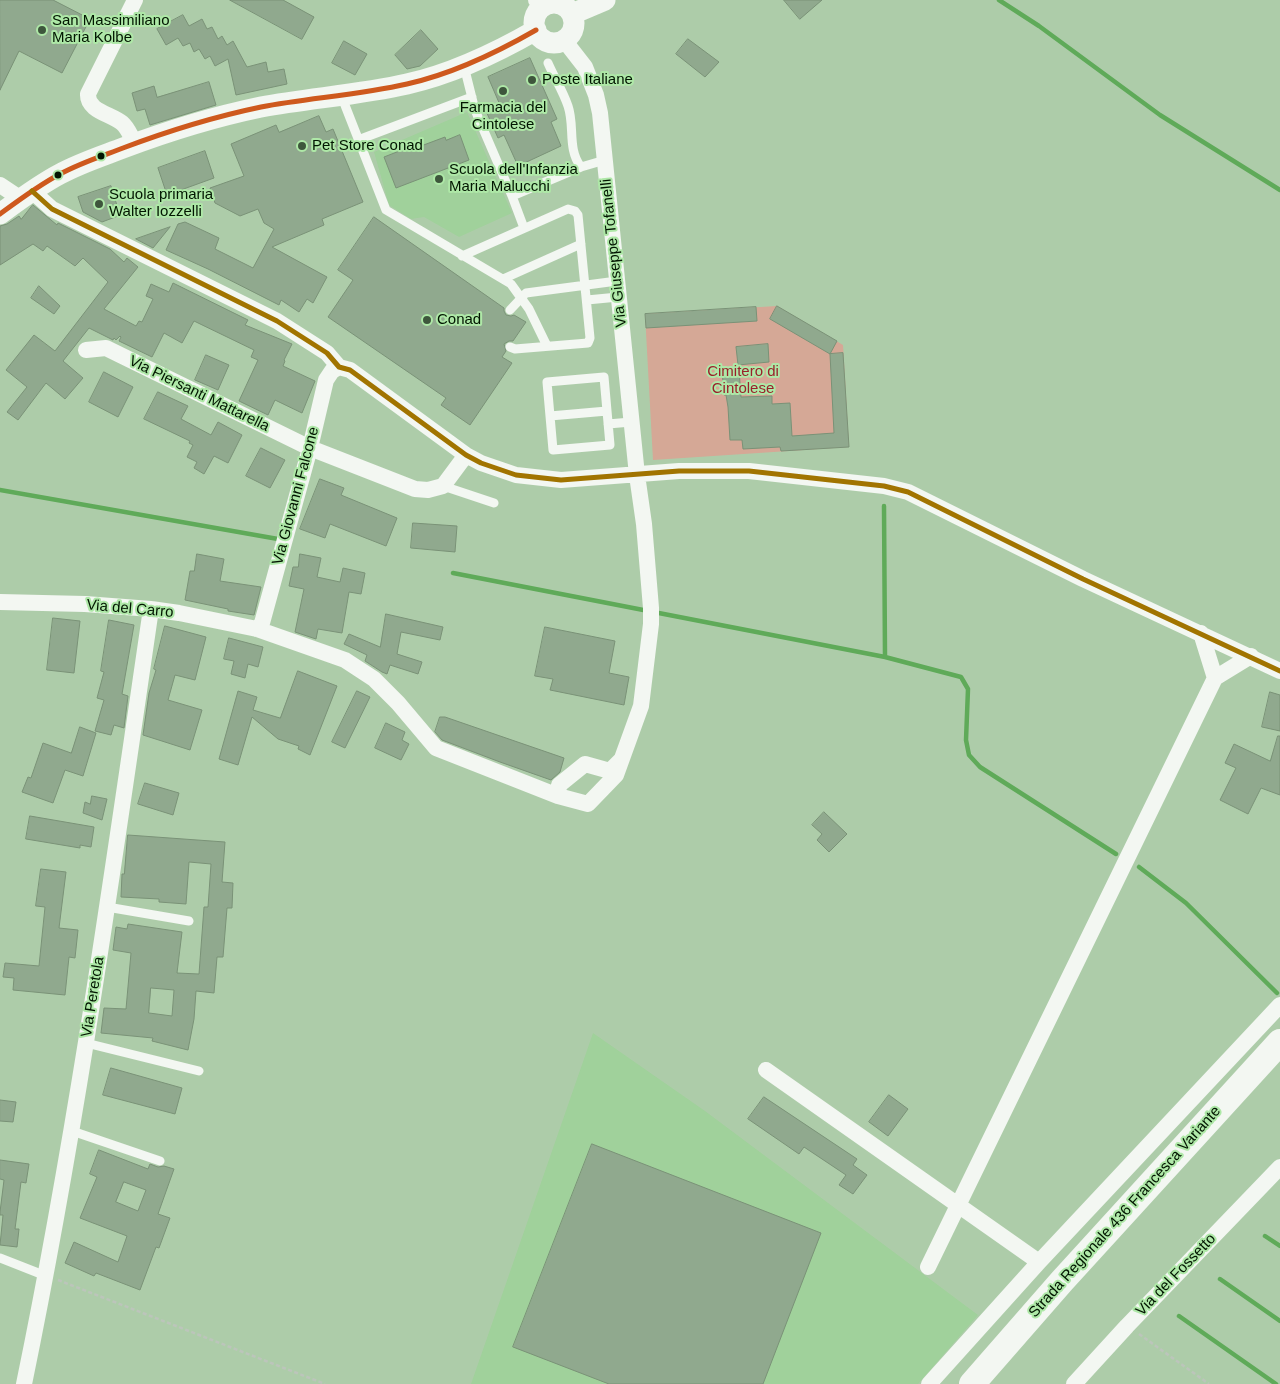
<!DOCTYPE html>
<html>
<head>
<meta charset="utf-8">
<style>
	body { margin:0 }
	canvas { display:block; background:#adcca9 }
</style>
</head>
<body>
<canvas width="1280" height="1384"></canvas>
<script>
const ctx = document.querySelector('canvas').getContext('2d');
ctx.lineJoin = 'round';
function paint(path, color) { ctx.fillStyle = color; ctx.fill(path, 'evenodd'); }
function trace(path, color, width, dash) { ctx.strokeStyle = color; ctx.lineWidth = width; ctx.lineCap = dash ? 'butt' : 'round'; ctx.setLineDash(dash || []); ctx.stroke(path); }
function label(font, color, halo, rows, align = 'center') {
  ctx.font = font + ' Arial,sans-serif'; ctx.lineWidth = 4; ctx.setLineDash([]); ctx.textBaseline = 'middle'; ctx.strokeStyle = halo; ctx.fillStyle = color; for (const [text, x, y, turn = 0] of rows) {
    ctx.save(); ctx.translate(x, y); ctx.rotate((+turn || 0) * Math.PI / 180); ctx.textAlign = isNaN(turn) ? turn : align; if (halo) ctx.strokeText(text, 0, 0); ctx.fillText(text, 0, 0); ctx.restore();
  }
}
const built = new Path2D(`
	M467,112L512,213L459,237L424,217L411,219L389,205L374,152Z
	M593,1033L705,1111L978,1315L918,1384H471Z`);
const green = new Path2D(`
	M777,306L843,345L849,447L653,460L645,314Z`);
const stream = new Path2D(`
	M999,0L1039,26L1160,115L1280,190
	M0,490L278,539
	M884,506L885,657L961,677L968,689L966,740L969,755L980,767L1116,854
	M453,573L885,657
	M1139,867L1186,903L1277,993
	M1265,1236L1280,1246
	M1220,1279L1280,1321
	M1179,1316L1276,1384`);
const building = new Path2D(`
	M0,0H53L90,19L62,73L19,51L0,90Z
	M230,0H283L314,17L302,39Z
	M784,0H822L800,19Z
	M183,15L189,26L202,19L207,29L212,27L218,39L222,36L227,45L233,41L247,67L266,62L268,72L284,69L287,84L236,95L228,59L215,66L210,56L205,59L199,49L194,52L190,43L183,46L178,38L166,45L157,29Z
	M421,30L438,49L420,66L407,69L395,55Z
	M688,39L719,62L705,77L676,54Z
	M344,41L367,54L355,75L332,63Z
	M530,58L557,119L551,122L561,146L518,166L504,135L498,138L486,111L500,105L488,77Z
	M209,82L216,105L150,125L145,109L137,111L132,93L154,86L157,97Z
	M319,116L326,132L333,129L363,202L322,219L324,225L272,247L327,277L313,303L307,299L299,312L281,300L279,305L208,269L166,250L178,224L185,222L219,238L215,249L253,268L274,229L264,223L258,209L240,216L215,203L210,188L244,176L231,144L276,125L279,132Z
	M460,135L469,160L396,188L384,157L420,143L421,146L445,137L446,140Z
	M205,151L214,178L167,195L158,168Z
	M111,186L119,212L117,213L118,216L102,222L83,212L78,197Z
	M33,205L57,225L58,223L110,249L124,262L127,258L138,267L104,309L136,326L139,321L142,322L153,299L146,296L151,284L169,292L173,283L248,320L245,325L292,344L284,360L285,361L283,366L315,381L302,413L275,400L268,415L239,401L258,360L251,357L254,350L194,321L182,343L164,333L152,357L119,341L121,337L120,336L116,340L114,338L113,340L89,328L63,361L83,378L65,399L46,383L18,420L7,412L27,387L6,370L34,335L55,351L108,282L83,258L75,266L47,246L43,251L33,244L0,265V226L7,224L19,216L21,219Z
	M374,217L504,308V311L506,315L511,316L514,315L526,322L513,341H509L504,344L506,351L502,357L512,363L470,425L441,405L446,398L328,317L353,280L338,270Z
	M170,227L153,248L136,239Z
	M39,286L60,306L54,314L31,298Z
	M777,306L837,341L830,354L770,319Z
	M756,307L757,321L646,328L645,314Z
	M768,344L769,362L738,365L736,347Z
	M843,353L849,447L781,451L780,447L743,449L742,440H730L728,407L726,395H724L722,370L739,369L741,397L772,396V404L790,403L792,436L834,433L830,354Z
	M206,355L229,365L218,390L195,380Z
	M104,372L133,387L118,417L89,402Z
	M158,392L188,406L181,419L211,435L218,422L242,435L228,463L214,456L204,474L194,468L197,462L187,457L193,445L189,443L190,441L144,419Z
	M261,448L285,460L270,488L246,476Z
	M320,479L344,488L341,495L397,518L386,546L330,524L325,538L300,529Z
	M413,523L457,526L455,552L411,548Z
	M197,554L224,559L220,581L261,587L254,615L228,611V609L185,600L190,571H194Z
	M300,554L321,558L317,577L340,582L343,568L365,573L361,594L349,592L342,633L318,629L316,639L295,632L304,589L289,586L293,567H298Z
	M386,614L443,627L440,640L401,632L397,654L422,662L418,674L390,665L387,674L382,672L365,661L367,655L344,644L349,634L380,647Z
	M53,618L80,621L74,673L47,670Z
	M109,620L134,625L122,694L128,696L124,728L114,725L111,735L95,731L104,700L97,698L104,672L101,671Z
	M165,626L206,637L195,680L175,675L168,700L202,710L190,750L143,735L149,693L156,670L154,669Z
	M545,627L615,641L609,673L629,677L624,705L550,690L553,679L535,676Z
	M229,638L263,647L258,667L248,664L245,678L231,674L234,661L224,659Z
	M298,671L337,686L310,755L298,749L299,746L278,739L252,717L238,765L219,759L238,691L257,697L253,710L280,718Z
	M357,691L370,697L345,748L332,742Z
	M1270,692L1280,695V731L1262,727Z
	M440,717H445L564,758L560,772L551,780L500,762L442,740L435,732Z
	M386,723L405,732L402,740L409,744L401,760L375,748Z
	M80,727L96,733L83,776L65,770L53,803L22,792L28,777L31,778L43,743L71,753Z
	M1278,736H1280V795L1261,788L1248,814L1220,800L1236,768L1225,763L1234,744L1270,761Z
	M145,783L179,793L173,815L138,804Z
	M92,796L107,799L102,820L83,813L85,802L90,804Z
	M824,812L847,834L829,852L817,840L822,834L812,825Z
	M30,816L94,827L91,847L80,845V848L26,839Z
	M128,835L225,842L222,882L233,883L232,908H227L223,957H217L214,993L196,991L194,1019L188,1050L152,1041L153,1038L101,1033L104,1008L126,1009L131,953L113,950L116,927L127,929L128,924L182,932L177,973L199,974L204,907H208L211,864L189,862L186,904L159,902V899L121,897L122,874H124ZM151,988L174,990L172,1016L149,1013Z
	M41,869L66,872L59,928L78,930L75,958L69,957L65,995L13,990L14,978L3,977L5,963L39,966L45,907L36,906Z
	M111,1068L182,1088L175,1114L103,1095Z
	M889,1095L908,1109L888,1136L869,1122Z
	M764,1097L857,1159L853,1165L867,1175L853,1194L839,1185L846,1175L804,1147L799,1154L748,1119Z
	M0,1100L16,1102L13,1122L0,1121Z
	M592,1144L821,1233L763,1384H609L513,1347Z
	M99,1150L148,1169L150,1164L158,1167L164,1166L174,1169L158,1214L170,1218L159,1248L156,1247L140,1290L96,1273L94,1276L65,1263L74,1242L118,1262L127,1236L80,1218L97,1177L90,1174ZM124,1182L146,1190L138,1211L116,1202Z
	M0,1160L29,1164L26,1183L21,1182L15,1229H19L17,1247L0,1245L3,1215H0V1212L4,1180L0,1179Z`);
const path = new Path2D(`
	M58,1280L325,1384
	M1139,1334L1209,1384`);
const service = new Path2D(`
	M548,63C554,77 563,91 568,106C575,126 567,149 581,167
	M464,66L475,110L512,196L524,228
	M341,95L386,210L511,284L529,309L547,346
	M358,140L472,97
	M512,196L581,167L605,160
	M462,256L568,209L575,211L578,215L590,338L588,343L515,349L510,347
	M503,279L581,244
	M587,300L618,297
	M510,310L526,293L617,281
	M604,377L610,445L553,450L547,382Z
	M550,416L607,411
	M608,424L631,422
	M443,486L494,503
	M107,907L189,921
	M86,1043L199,1071
	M72,1131L160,1161
	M0,1258L46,1276`);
const minor = new Path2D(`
	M536,0L542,7
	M135,143C131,137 128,128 122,123C111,114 87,111 88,94L135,0
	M0,185L21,199
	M32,191L52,209L277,321L327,353L339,367L350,370L466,455L481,463L516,475L561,480L679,471H749L884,486L908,492L1083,579L1280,671
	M86,350L106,348L310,448L415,489L428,490L443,486L466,455
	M0,602L85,604L151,609L179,613L257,629L345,660L374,679L398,703L436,748L558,796L588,804L616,775L641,706L651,624V608L644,524L637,475L600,113L596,95L585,67L564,40
	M257,629L262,623L310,448L326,380L332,371L339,367
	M1201,633L1215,678
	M558,796L559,785L585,764L610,771L621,760
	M766,1070L1039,1262
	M928,1267L1215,678L1251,656
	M24,1384C77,1127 113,868 151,609
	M929,1384L1039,1262L1280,1005
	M1074,1384L1127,1326L1280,1167`);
const tertiary = new Path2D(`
	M534 23a20 20 0 1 1 40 0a20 20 0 1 1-40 0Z
	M572,14L605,0
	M0,214C19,200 39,185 60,174C80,163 102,156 123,148C168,131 213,117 261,107C309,98 359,95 407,84C452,74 496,53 536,30`);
const primary = new Path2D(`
	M972,1384L1062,1281L1280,1042`);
const bus1 = new Path2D(`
	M0,214C19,200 39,185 60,174C80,163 102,156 123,148C168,131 213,117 261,107C309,98 359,95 407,84C452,74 496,53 536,30`);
const bus2 = new Path2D(`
	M32,191L52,209L277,321L327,353L339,367L350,370L466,455L481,463L516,475L561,480L679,471H749L884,486L908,492L1083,579L1280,671`);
const markers = [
	[42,30,5,"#3e563c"],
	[532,80,5,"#3e563c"],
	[503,91,5,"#3e563c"],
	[302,146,5,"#3e563c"],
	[101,156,4.5,"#021601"],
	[58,175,4.5,"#021601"],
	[439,179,5,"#3e563c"],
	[99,204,5,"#3e563c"],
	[427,320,5,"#3e563c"]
];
const poiNames = [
	["San Massimiliano",52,21],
	["Maria Kolbe",52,38],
	["Poste Italiane",542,80],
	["Farmacia del",503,108,"center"],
	["Cintolese",503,125,"center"],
	["Pet Store Conad",312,146],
	["Scuola dell'Infanzia",449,170],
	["Maria Malucchi",449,187],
	["Scuola primaria",109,195],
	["Walter Iozzelli",109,212],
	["Conad",437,320]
];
const streetNames = [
	["Via Giuseppe Tofanelli",614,253,-96],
	["Via Piersanti Mattarella",199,394,26],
	["Via Giovanni Falcone",296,496,-75],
	["Via del Carro",130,609,5],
	["Via Peretola",93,997,-81],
	["Strada Regionale 436 Francesca Variante",1125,1212,-48],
	["Via del Fossetto",1176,1275,-46]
];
const parkNames = [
	["Cimitero di",743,372],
	["Cintolese",743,389]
];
paint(built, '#a0d19b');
paint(green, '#d5a896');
trace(stream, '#5faa59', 4.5);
paint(building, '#90a98e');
trace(building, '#7a9277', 1);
trace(path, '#bcc5bb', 2.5, [4, 2.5]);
trace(service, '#f3f7f2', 9);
trace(minor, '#f3f7f2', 16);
trace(tertiary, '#f3f7f2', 21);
trace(primary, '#f3f7f2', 26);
trace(bus1, '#ce591d', 5);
trace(bus2, '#a17400', 5);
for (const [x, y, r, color] of markers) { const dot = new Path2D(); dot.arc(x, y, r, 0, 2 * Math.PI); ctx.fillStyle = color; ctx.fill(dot); trace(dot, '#aee8a7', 2); }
label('15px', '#021601', '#aee8a7', poiNames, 'left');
label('15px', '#021601', '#aee8a7', streetNames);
label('15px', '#99212b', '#aee8a7', parkNames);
</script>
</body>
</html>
